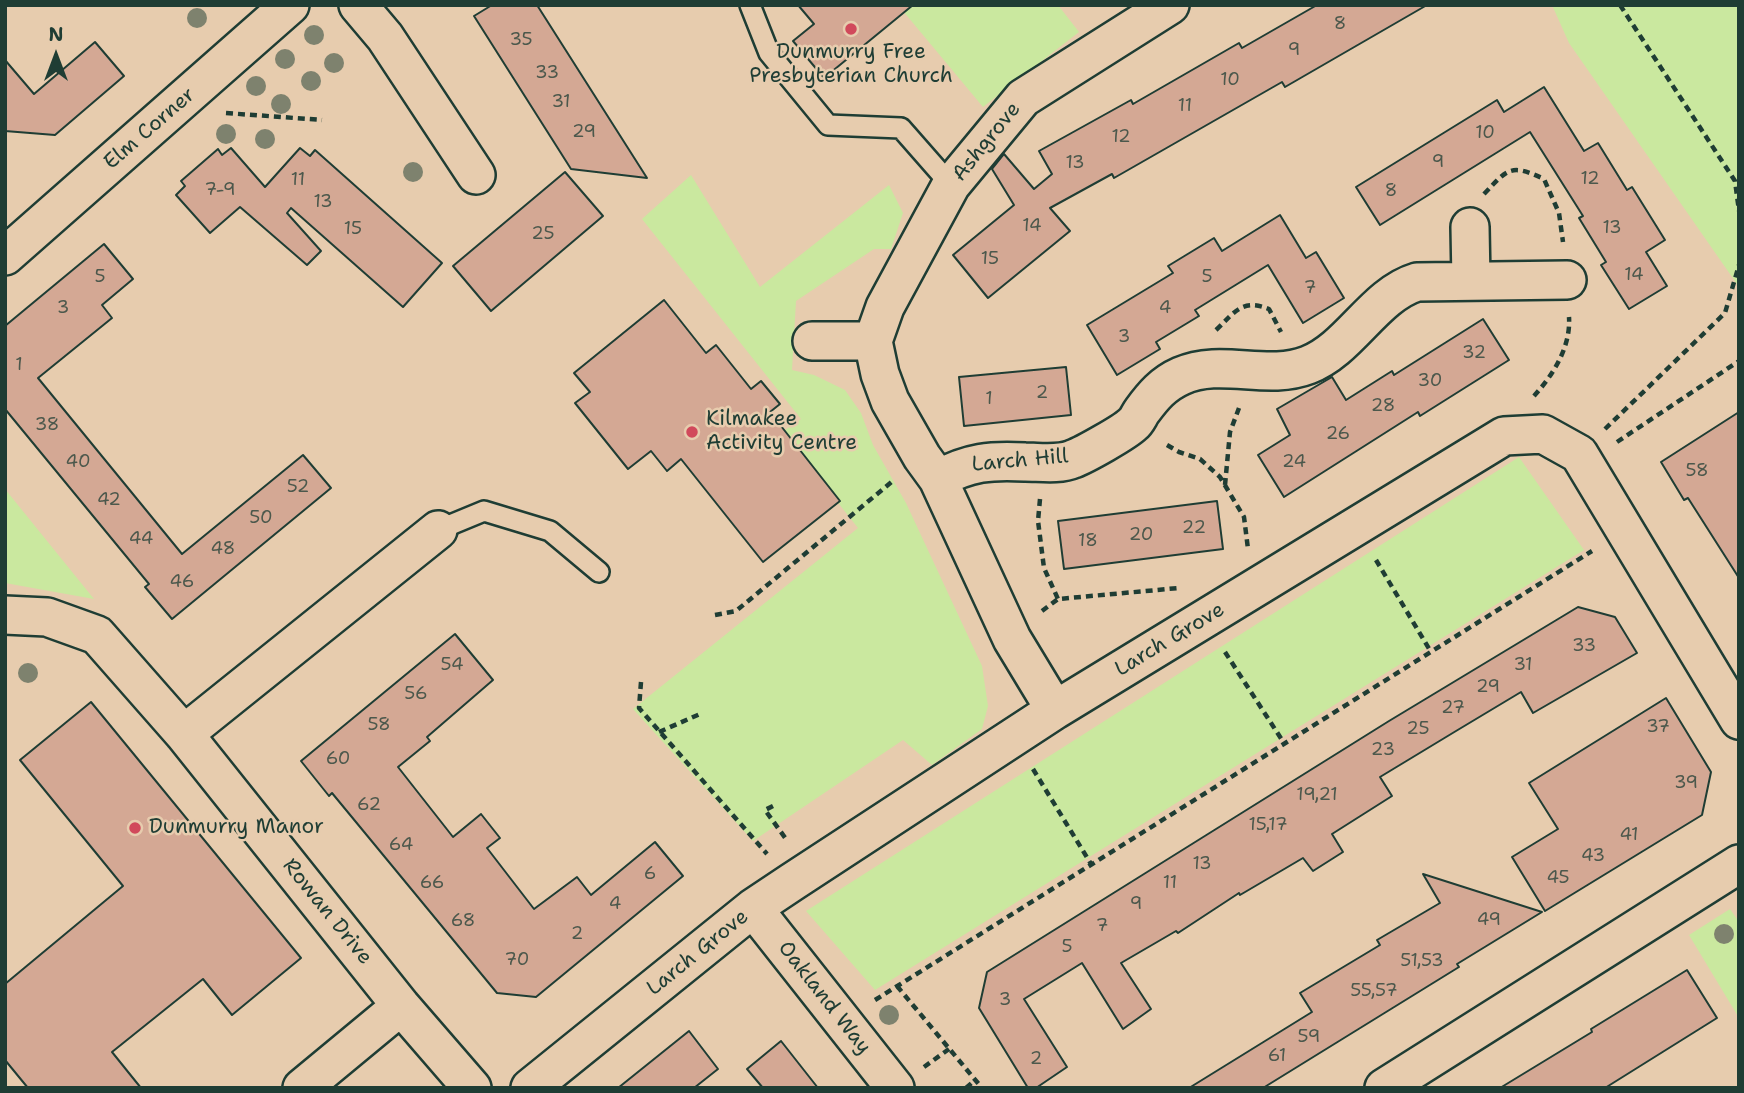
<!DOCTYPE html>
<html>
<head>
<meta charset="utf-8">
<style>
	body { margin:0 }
	#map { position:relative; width:1744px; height:1093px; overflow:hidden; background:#e7ccae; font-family:"Shantell Sans",sans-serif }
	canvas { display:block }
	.frame { position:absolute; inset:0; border:7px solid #1f3d34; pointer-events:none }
	.north { position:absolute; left:21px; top:21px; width:70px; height:70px; -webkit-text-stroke:5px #e7ccae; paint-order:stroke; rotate:0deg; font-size:19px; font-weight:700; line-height:28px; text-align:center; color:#1f3d34 }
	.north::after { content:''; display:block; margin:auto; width:24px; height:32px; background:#1f3d34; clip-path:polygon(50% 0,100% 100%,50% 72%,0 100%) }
</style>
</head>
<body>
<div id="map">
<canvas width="1744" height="1093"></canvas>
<div class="frame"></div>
<div class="north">N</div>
</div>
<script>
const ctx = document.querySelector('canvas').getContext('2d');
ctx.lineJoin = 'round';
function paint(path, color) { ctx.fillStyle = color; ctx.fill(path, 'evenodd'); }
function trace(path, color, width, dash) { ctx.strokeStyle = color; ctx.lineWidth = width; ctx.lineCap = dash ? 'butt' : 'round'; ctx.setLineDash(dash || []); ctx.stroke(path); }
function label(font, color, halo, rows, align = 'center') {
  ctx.font = font + ' "Shantell Sans",sans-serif'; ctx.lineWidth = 5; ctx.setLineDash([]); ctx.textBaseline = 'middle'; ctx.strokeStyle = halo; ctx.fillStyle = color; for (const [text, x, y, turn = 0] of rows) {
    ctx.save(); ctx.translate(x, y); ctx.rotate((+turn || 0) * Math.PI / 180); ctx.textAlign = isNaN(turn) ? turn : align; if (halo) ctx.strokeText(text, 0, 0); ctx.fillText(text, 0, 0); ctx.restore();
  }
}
const green = new Path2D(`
	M898,5H1058L1079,32L983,107Z
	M1552,5H1739V287L1569,43Z
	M691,175L760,287L889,185L903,213L891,249H874L796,301L792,370L814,375L845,390L861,413L873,445L906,503L982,666L988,706L982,729L932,765L903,740L753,841L633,709L858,528L782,432L801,419L642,219Z
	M1519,457L1584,550L875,990L806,911Z
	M5,489L94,599L5,583Z
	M1730,909L1739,922V1018L1689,935Z`);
const building = new Path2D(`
	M492,5H537L647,178L571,169L474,16Z
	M798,5H913L824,78L793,41L814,24Z
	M1317,5H1427L1285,87L1282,82L1114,178L1112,174L1050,208L1070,231L988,298L953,255L1014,205L992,169L1004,154L1034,189L1052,174L1039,151L1131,100L1133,104L1239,43L1242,48Z
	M95,42L124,76L55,135L5,131V60L34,94Z
	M1544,87L1584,151L1598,143L1627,190L1632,187L1665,240L1646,252L1667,286L1629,309L1601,265L1606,262L1579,218L1583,216L1530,132L1380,225L1356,187L1497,100L1504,112Z
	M231,148L265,187L300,148L310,156L315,150L442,263L403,307L291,208L287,213L321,251L307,265L240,207L210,233L176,195L185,186L181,181L218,149L222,155Z
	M565,172L603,216L491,311L453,266Z
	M1280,215L1306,258L1316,252L1344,298L1303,323L1268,265L1195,310L1199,316L1156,342L1160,349L1117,375L1087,325L1173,273L1168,266L1214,238L1222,251Z
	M104,244L133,279L102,305L112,318L38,378L182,554L303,455L331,488L172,619L145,587L149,584L5,409V326Z
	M664,300L706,353L716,345L751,389L761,381L780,404L770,412L840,501L763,562L681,459L667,471L651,451L628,469L575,403L590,392L574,373Z
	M1483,319L1509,360L1420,416L1418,412L1284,497L1258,455L1290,435L1277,409L1332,377L1346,400L1392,371L1394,375Z
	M1066,367L1071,415L964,426L959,377Z
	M1739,412V578L1688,498L1684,500L1661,462Z
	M1217,501L1223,549L1064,569L1058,521Z
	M1578,607L1615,617L1637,653L1533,713L1521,692L1456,731L1380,777L1392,796L1332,834L1343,852L1313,871L1303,858L1240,895L1239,893L1178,933L1176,931L1121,963L1151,1009L1123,1029L1082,963L1024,999L1067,1067L1036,1088H1028L979,1008L987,972L1389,721Z
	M455,634L493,680L427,737L430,741L398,767L453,837L481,814L500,838L487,848L534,909L577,877L591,895L655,842L683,876L536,997L497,993L332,793L329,796L301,761Z
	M1666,698L1711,772L1702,815L1545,911L1512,857L1558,829L1529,783Z
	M91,702L301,958L232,1015L203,979L112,1052L141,1088H28L5,1060V984L123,886L20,760Z
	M1423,874L1542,912L1457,964L1459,967L1263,1088H1189L1312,1012L1300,993L1380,945L1377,940L1440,903Z
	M1687,970L1717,1018L1605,1088H1500L1592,1032L1591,1029Z
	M689,1031L718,1069L694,1088H618Z
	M781,1041L818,1088H763L747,1069Z`);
const path = new Path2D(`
	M1620,5L1735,181L1739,211
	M226,113L322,120
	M1484,194C1508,169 1510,163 1544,179L1559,213L1563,242
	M1216,330C1234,313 1242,298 1269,309L1281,332
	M1534,396C1553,375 1571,347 1569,317
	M1605,429L1725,313L1739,265
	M1617,442L1739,361
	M1167,445L1179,452L1200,459L1220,477L1244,517L1248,549
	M1225,485L1230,432L1239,408
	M1040,499L1038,521L1044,568L1058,599
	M1376,560L1431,652
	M1042,611L1058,599L1179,588
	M715,615L736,611L894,480
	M1225,652L1284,743
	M641,682L639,708L767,854
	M659,732L700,714
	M1033,769L1091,864
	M773,806L765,810L786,839
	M897,986L982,1088
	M875,1000L1592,551
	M924,1067L949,1049
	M966,1088L975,1080`);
const service = new Path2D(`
	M750,5L769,53L828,125L901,128L951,185
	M438,530L484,511L550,531L599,572`);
const minor = new Path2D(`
	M358,5L385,37L476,175
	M1470,227L1471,281
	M5,256L290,5
	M812,341H873
	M938,479C969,462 991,460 1025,462C1040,462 1059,465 1073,459C1084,455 1125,432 1133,424C1137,421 1139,415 1142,411C1153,396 1163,384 1181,376C1221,358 1267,381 1308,365C1350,349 1374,295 1417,282L1567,280
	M5,615L47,617L97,635L184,734L401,1006L472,1088
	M1055,710L1012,639L938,479L922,457L890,401L880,374L873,341L885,307L951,185L1023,98L1170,5
	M184,734L438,530
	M753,908L895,1088
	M302,1088L401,1006
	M530,1088L753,908L792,882L1055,710L1504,436L1543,434L1579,454L1739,720
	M1384,1088L1739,864`);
const trees = [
	[197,18],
	[314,35],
	[285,59],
	[334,63],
	[311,81],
	[256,86],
	[281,104],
	[226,134],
	[265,139],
	[413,172],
	[28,673],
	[1724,934],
	[889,1015]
];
const markers = [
	[851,29,7,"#d1495b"],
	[692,432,7,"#d1495b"],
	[135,828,7,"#d1495b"]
];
const numberNames = [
	["8",1340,24],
	["35",521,40],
	["9",1294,50],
	["33",547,73],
	["10",1230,80],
	["31",561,102],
	["11",1185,106],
	["29",584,132],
	["10",1485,133],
	["12",1121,137],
	["9",1438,162],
	["13",1075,163],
	["12",1590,179],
	["11",298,180],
	["7-9",220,190],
	["8",1391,191],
	["13",323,202],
	["14",1032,226],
	["13",1612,228],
	["15",353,229],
	["25",543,234],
	["15",990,259],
	["14",1634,275],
	["5",100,277],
	["5",1207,277],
	["7",1310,288],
	["3",63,308],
	["4",1165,308],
	["3",1124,337],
	["32",1474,353],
	["1",19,365],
	["30",1430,381],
	["2",1042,393],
	["1",989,399],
	["28",1383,406],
	["38",47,425],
	["26",1338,434],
	["40",78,462],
	["24",1294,462],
	["58",1697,471],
	["52",298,487],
	["42",109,500],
	["50",261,518],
	["22",1194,528],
	["20",1141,535],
	["44",141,539],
	["18",1088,541],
	["48",223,549],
	["46",182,582],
	["33",1584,646],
	["54",452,665],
	["31",1523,665],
	["29",1488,687],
	["56",416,694],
	["27",1453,708],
	["58",379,725],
	["37",1658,727],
	["25",1418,729],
	["23",1383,750],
	["60",338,759],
	["39",1686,783],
	["19,21",1317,795],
	["62",369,805],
	["15,17",1268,825],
	["41",1629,835],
	["64",401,845],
	["43",1593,856],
	["13",1202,864],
	["6",650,874],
	["45",1558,878],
	["66",432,883],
	["11",1170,883],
	["4",615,904],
	["9",1136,904],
	["49",1489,920],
	["68",463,921],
	["7",1102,926],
	["2",577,934],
	["5",1067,947],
	["70",517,960],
	["51,53",1422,961],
	["55,57",1374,991],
	["3",1005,1000],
	["59",1309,1037],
	["61",1277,1056],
	["2",1036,1059]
];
const poiNames = [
	["Dunmurry Free",851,53,"center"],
	["Presbyterian Church",851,77,"center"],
	["Kilmakee",706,420],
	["Activity Centre",706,444],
	["Dunmurry Manor",149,828]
];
const streetNames = [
	["Elm Corner",150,129,-41],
	["Ashgrove",987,142,-51],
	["Larch Hill",1020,461,-5],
	["Larch Grove",1170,640,-31],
	["Rowan Drive",327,912,51],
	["Larch Grove",698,953,-39],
	["Oakland Way",824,998,52]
];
paint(green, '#cae89f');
paint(building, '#d4a894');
trace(building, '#1f3d34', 2);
trace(service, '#1f3d34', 24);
trace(minor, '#1f3d34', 42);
trace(path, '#1f3d34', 4.5, [7, 5]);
trace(service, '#e7ccae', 19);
trace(minor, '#e7ccae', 37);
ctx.fillStyle = '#7e826e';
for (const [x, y] of trees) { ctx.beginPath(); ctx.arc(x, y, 10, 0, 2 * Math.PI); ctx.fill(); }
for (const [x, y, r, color] of markers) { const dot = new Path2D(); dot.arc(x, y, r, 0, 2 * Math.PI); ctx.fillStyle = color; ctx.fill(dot); trace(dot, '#e7ccae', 2.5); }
label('18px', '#4c584c', null, numberNames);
label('21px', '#1f3d34', '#e7ccae', poiNames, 'left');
label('21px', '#1f3d34', '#e7ccae', streetNames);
</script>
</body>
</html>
